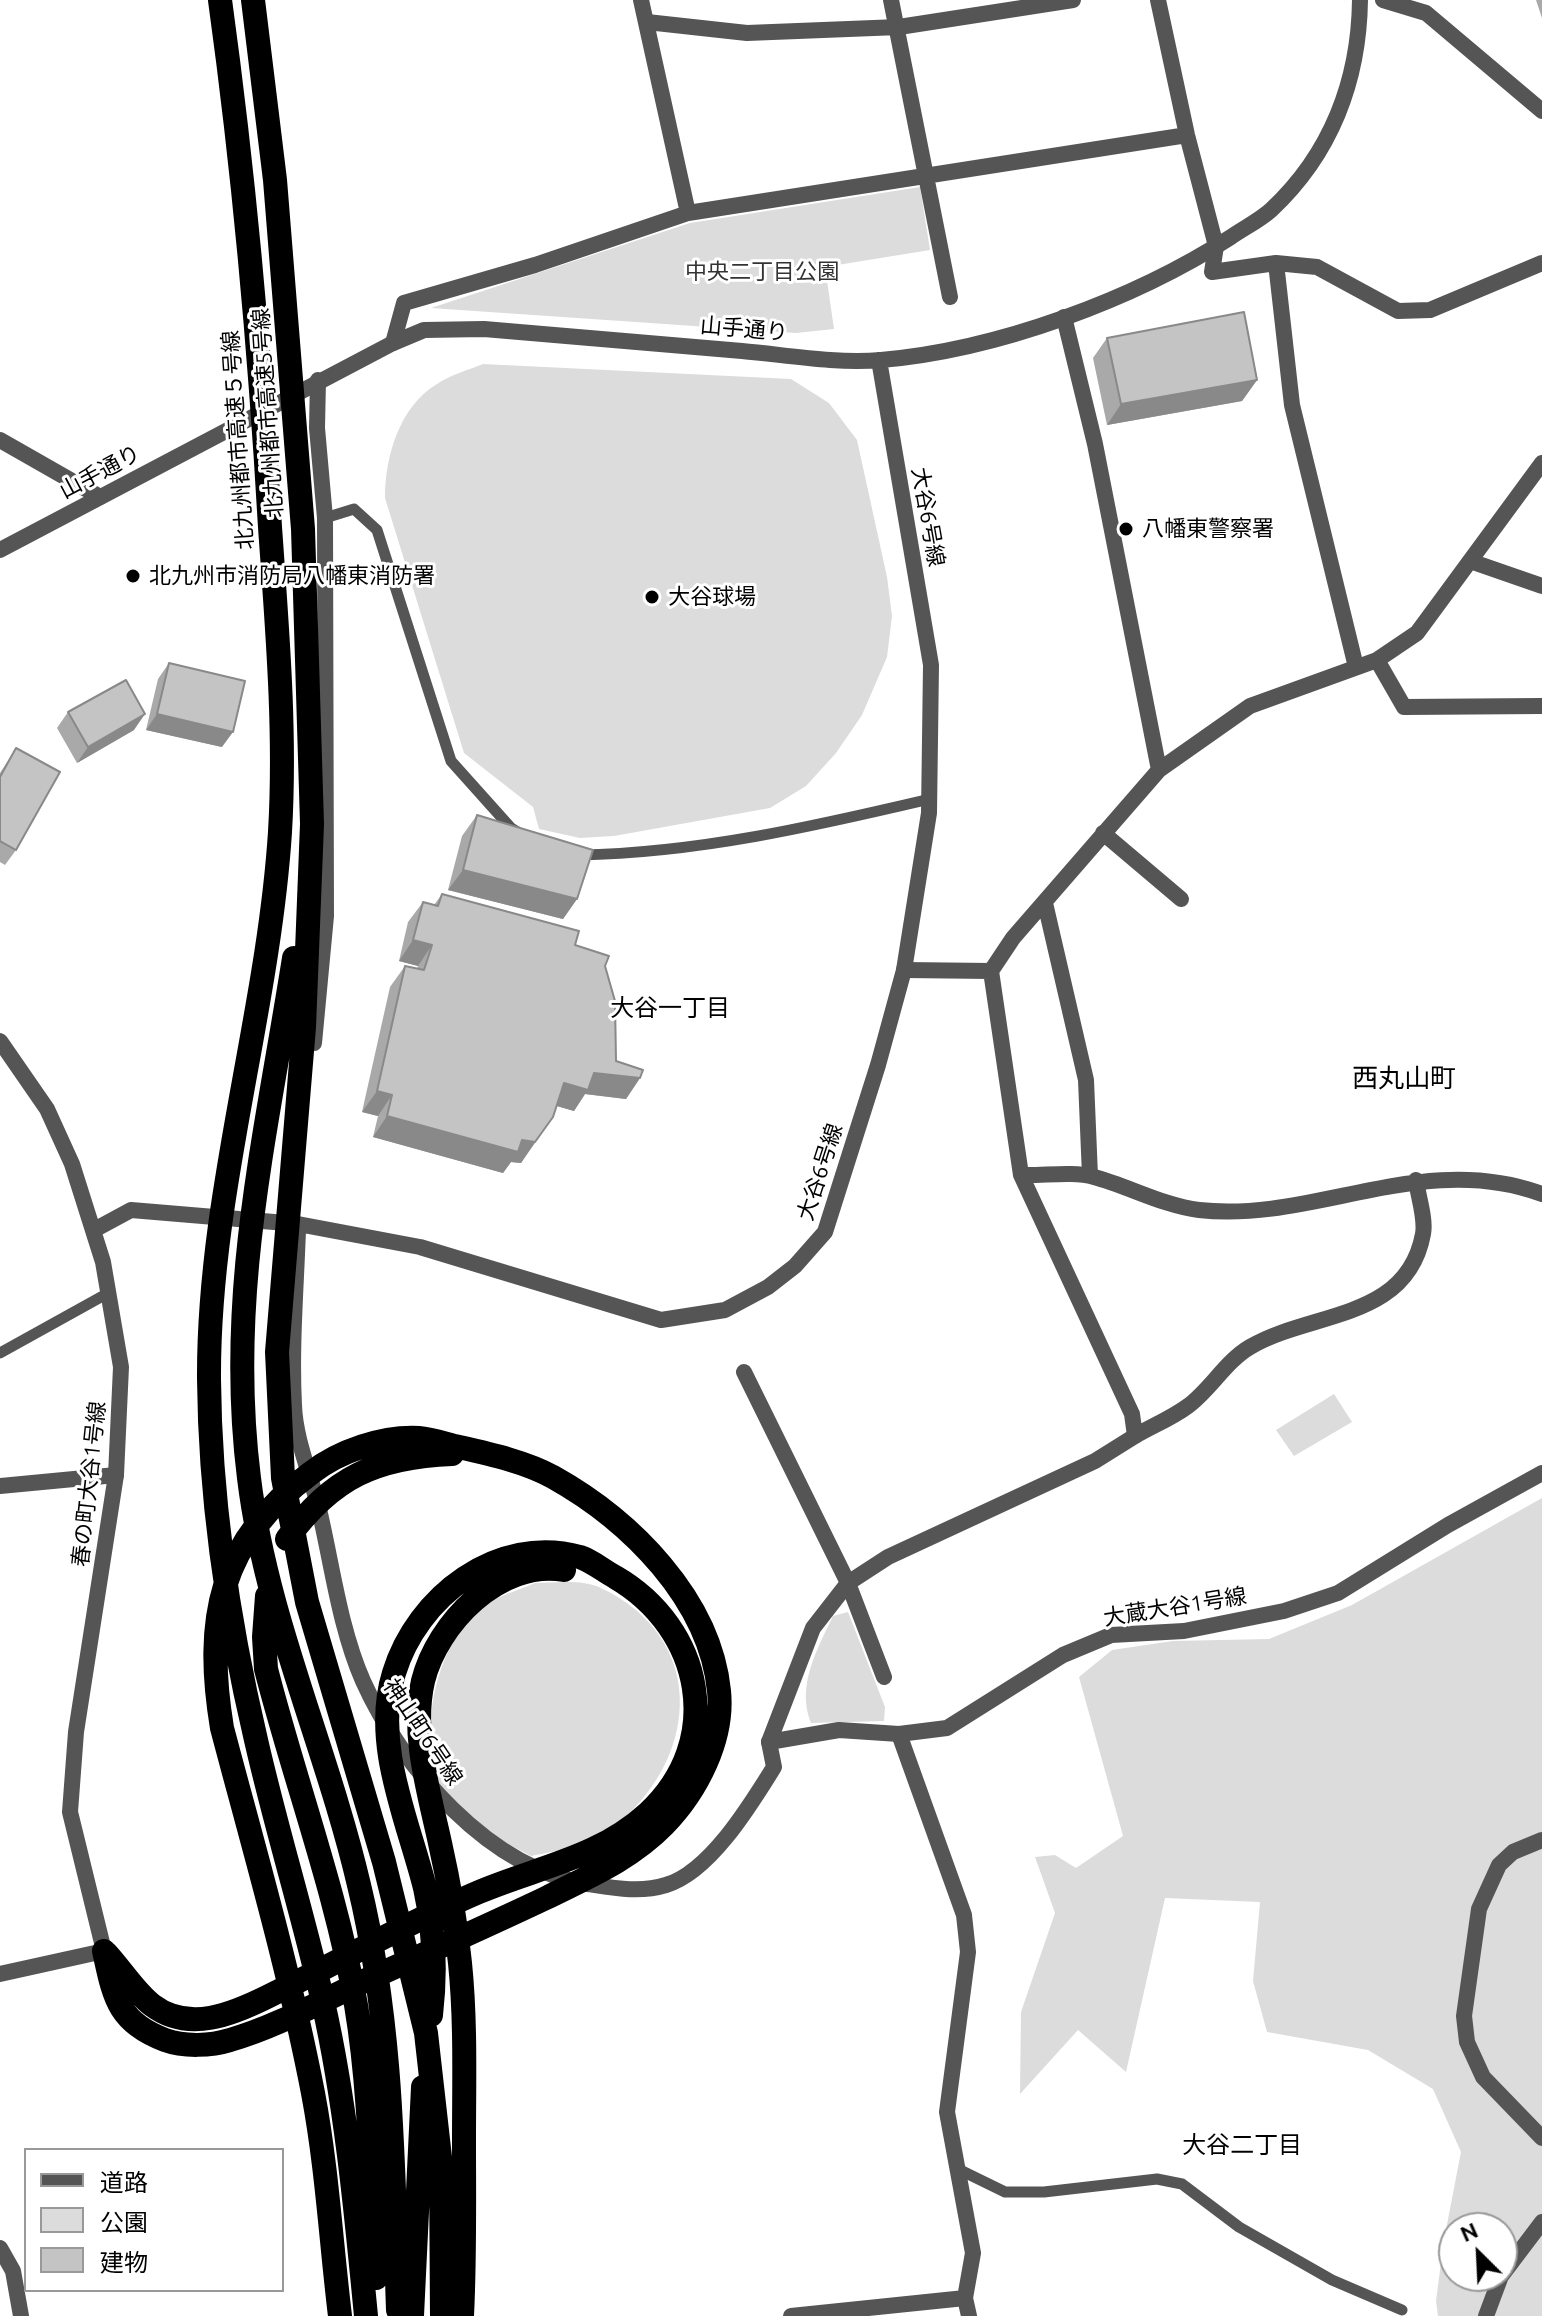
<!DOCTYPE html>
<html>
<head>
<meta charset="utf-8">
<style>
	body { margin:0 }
	#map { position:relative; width:1542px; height:2316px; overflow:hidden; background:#fff; font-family:Ubuntu,"Noto Sans JP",sans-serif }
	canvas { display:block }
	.legend { position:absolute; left:24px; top:2148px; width:260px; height:144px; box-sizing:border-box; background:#fff; border:2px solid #999; margin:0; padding:10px 14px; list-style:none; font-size:24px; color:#000 }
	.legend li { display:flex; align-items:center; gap:16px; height:40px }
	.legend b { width:40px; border:2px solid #999 }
	.north { position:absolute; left:1438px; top:2212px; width:80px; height:80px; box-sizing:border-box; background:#fff; border:2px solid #999; border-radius:50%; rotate:336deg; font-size:22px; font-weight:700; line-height:32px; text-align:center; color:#000 }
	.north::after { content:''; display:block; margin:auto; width:28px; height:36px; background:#000; clip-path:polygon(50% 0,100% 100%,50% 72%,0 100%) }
</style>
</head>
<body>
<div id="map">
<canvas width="1542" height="2316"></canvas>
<ul class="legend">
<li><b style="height:10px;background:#555"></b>道路</li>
<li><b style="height:22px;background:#dcdcdc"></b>公園</li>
<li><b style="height:22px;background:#c4c4c4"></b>建物</li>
</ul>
<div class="north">N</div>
</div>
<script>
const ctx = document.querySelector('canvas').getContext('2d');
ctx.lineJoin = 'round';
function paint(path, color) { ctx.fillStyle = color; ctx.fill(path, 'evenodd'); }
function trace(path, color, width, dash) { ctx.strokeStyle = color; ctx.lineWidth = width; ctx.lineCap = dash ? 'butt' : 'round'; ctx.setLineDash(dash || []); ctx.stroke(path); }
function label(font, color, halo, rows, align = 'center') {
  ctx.font = font + ' Ubuntu,"Noto Sans JP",sans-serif'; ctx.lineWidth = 6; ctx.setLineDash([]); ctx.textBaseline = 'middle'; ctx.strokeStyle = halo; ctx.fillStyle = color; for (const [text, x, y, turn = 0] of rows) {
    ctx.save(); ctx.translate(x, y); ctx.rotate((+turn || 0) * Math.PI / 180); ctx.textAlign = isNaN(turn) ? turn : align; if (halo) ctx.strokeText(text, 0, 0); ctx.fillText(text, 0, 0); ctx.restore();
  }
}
const green = new Path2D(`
	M920,187L930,250L825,267L834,329L796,333L431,308L690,223Z
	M483,364L791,379L829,403L857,440L887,577L892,616L887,657L862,715L836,753L806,786L770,808L614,836L580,838L539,829L533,807L464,753L385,498C385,457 399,407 437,384C450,375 468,370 483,364Z
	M1334,1394L1352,1422L1294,1456L1276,1430Z
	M1542,1498V2316H1438L1436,2301L1444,2240L1461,2152L1433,2089L1368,2050L1267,2032L1253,1981L1260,1902L1165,1898L1126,2072L1078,2030L1020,2094L1021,2012L1055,1913L1035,1857L1055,1855L1076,1868L1123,1836L1079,1677L1112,1650L1173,1641L1269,1639L1352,1605ZM1454,2228H1502V2276H1454Z
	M535,1583C555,1583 582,1579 601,1588C705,1637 701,1752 620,1822C595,1844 563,1850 531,1856L497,1838L440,1790C437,1771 432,1752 431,1734C429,1687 450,1623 494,1600C507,1593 521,1589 535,1583Z
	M848,1612L885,1707L884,1721L811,1723C796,1686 817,1650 833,1616Z`);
const service = new Path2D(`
	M325,518L354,509L377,530L451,761L511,828L519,833
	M579,855C698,853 815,826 930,799
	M0,1353L110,1292
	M960,2170L1005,2192H1044L1157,2179L1182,2184L1239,2227L1332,2280L1402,2310`);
const minor = new Path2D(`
	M641,0L688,213
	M891,0L950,297
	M1158,0L1187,135L1216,246L1212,272L1276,263L1292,405L1356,667
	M1383,0L1426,13L1542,111
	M647,22L747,33L899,27L1073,0
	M1276,263L1317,267L1398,311L1430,310L1542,263
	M1064,317L1095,444L1159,770
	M393,343L404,303L535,265L688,213L1187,135
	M0,440L100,497
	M1470,561L1542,586
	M1377,660L1404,707L1542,706
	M1103,833L1181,899
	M1045,903L1086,1080L1090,1176
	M904,970L991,971
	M314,1043L326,916L325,518L317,428L318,380
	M1021,1175C1044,1176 1072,1171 1094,1177C1128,1186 1164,1206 1199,1210C1315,1223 1422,1150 1542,1194
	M744,1372L848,1583L884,1677
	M1135,1436C1152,1426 1172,1418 1188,1406C1210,1390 1226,1361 1250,1347C1311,1311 1407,1321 1423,1234C1426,1219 1418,1196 1416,1180
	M0,1486L116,1475
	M899,1734L964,1915L968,1952L947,2112L973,2253L965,2298L969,2316
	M769,1742L813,1628L848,1583L888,1557L1095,1461L1135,1436L1132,1414L1021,1175L991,971L1013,938L1159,770L1250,706L1377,660L1417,633L1542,463
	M1542,1840L1513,1852L1499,1865L1479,1909L1464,2016L1467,2042L1483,2077L1542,2138
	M0,2248L13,2271L21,2316
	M1502,2275L1542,2222
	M791,2316L965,2298
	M1486,2316L1501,2276`);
const tertiary = new Path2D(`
	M0,550L393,343L424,330L484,329C570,336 656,344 742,351C787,355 836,364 881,360C997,350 1133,300 1231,237C1244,228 1260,220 1271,210C1331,154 1359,81 1360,0
	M0,1041L47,1109L72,1164L103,1262L121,1367L116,1475L76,1732L70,1812L104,1951L0,1974
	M94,1230L131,1210L298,1224L420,1247L661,1320L725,1310L768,1287L795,1266L825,1232L878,1065L904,970L929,813L931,665L879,360
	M298,1230C296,1288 291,1347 294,1405C295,1438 310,1473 318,1505C332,1563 339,1626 363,1681C402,1768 489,1869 588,1884C614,1888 640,1893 666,1885C710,1872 751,1804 774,1767L769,1742L839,1730L899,1734L947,1728L1063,1655L1111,1635L1184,1631L1284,1611L1338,1593L1448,1525L1542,1473`);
const motorway = new Path2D(`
	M220,0C244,174 260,351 270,527C277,627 286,731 280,832C268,1016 208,1194 209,1379C210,1501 228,1621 256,1740C276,1828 303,1914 323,2002C346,2104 356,2212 366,2316
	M253,0L275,180L303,529L312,824L304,1027L277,1352L283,1478L307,1602L384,1862L426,2033L441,2166L442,2316
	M294,958C266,1136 226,1296 249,1478C266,1618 327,1748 359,1885C393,2025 393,2167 398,2310
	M287,1539C332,1477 377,1457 452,1454
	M267,1596L264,1637L266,1669C295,1782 336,1890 356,2005C371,2094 371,2187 376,2278
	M104,1951C114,1996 117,2022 165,2040C184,2047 211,2046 230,2040C279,2026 327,1998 373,1977C431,1951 489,1925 546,1898C588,1877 631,1859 664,1825C697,1791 724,1739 719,1691C710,1599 630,1520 553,1477C526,1462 490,1454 459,1447C446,1444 432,1439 419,1438C383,1436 339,1451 311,1473C219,1541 204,1619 222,1728C254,1849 289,1969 313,2093C327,2167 331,2242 340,2316
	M106,1953C121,1969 135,1992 152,2005C189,2033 233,2014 269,1996C339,1962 408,1922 479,1892C538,1867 599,1858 648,1813C726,1741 703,1628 615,1577C604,1571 592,1561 580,1557C498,1534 417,1597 394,1673C372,1743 408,1820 425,1888C434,1929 436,1973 431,2015
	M412,2316L423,2087
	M462,2316C465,2257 464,2199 464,2140C464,2081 466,2022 460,1963C456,1923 449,1883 440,1843C429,1792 411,1734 423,1681C437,1624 499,1559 564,1570`);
const wall = new Path2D(`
	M1536,0H1542V18Z
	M1107,338L1257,380L1242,401L1107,425L1093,358Z
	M169,663L222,747L146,730L158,679Z
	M68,712L134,730L77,763L57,728Z
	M16,748V850L5,865L0,862V773Z
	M477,815L577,899L563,919L448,890L462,836Z
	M442,894L575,945L605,966L616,1061L640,1078L626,1099L585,1094L574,1111L557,1106L521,1163L511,1162L503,1173L373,1137L378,1116L362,1112L390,987L405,966L417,969L418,966L399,961L408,922L423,902L434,905Z`);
const shadedWall = new Path2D(`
	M1257,380L1242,401L1107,425L1121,404Z
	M145,714L134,730L77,763L88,747Z
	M157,714L233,732L222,747L146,730Z
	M463,870L577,899L563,919L448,890Z
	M413,940L432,945L418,966L399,961Z
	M594,1073L640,1078L626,1099L585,1094L574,1111L550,1104L564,1083Z
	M377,1091L392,1095L378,1116L362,1112Z
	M387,1116L522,1140L553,1117L521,1163L511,1162L503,1173L373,1137Z`);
const building = new Path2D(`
	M1244,312L1257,380L1121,404L1107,338Z
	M169,663L245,681L233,732L157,714Z
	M126,680L145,714L88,747L68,712Z
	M16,748L60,772L16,850L0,841V777Z
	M477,815L593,850L577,899L463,870Z
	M442,894L579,931L575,945L609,956L605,966L615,1001L616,1061L643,1070L640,1078L594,1073L588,1090L564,1083L553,1117L535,1142L522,1140L518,1152L387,1116L392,1095L377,1091L405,966L424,970L432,945L413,940L423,902L438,906Z`);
const markers = [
	[1126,529,8,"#000"],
	[133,576,8,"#000"],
	[652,597,8,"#000"]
];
const parkNames = [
	["中央二丁目公園",762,272]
];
const streetNames = [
	["山手通り",744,329,5],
	["北九州都市高速5号線",268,413,-94],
	["北九州都市高速５号線",238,440,-94],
	["山手通り",100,472,-28],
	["大谷6号線",928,517,80],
	["大谷6号線",820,1172,-72],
	["春の町大谷1号線",89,1484,-84],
	["大蔵大谷1号線",1175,1607,-9],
	["神山町6号線",423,1732,56]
];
const poiNames = [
	["八幡東警察署",1142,529],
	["北九州市消防局八幡東消防署",149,576],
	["大谷球場",668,597]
];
const neighbourhoodNames = [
	["大谷一丁目",670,1008],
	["大谷二丁目",1242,2145]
];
const quarterNames = [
	["西丸山町",1404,1078]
];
paint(green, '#dcdcdc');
trace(service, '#555', 11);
trace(minor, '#555', 16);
trace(tertiary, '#555', 16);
trace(motorway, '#000', 24);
paint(wall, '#a9a9a9');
paint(shadedWall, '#898989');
paint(building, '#c4c4c4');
trace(building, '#898989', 2);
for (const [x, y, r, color] of markers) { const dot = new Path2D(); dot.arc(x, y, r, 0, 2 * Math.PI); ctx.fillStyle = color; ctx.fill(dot); trace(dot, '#fff', 3); }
label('22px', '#333', '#fff', parkNames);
label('22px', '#000', '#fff', streetNames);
label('22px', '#000', '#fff', poiNames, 'left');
label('24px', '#000', '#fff', neighbourhoodNames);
label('26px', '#000', '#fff', quarterNames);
</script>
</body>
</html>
